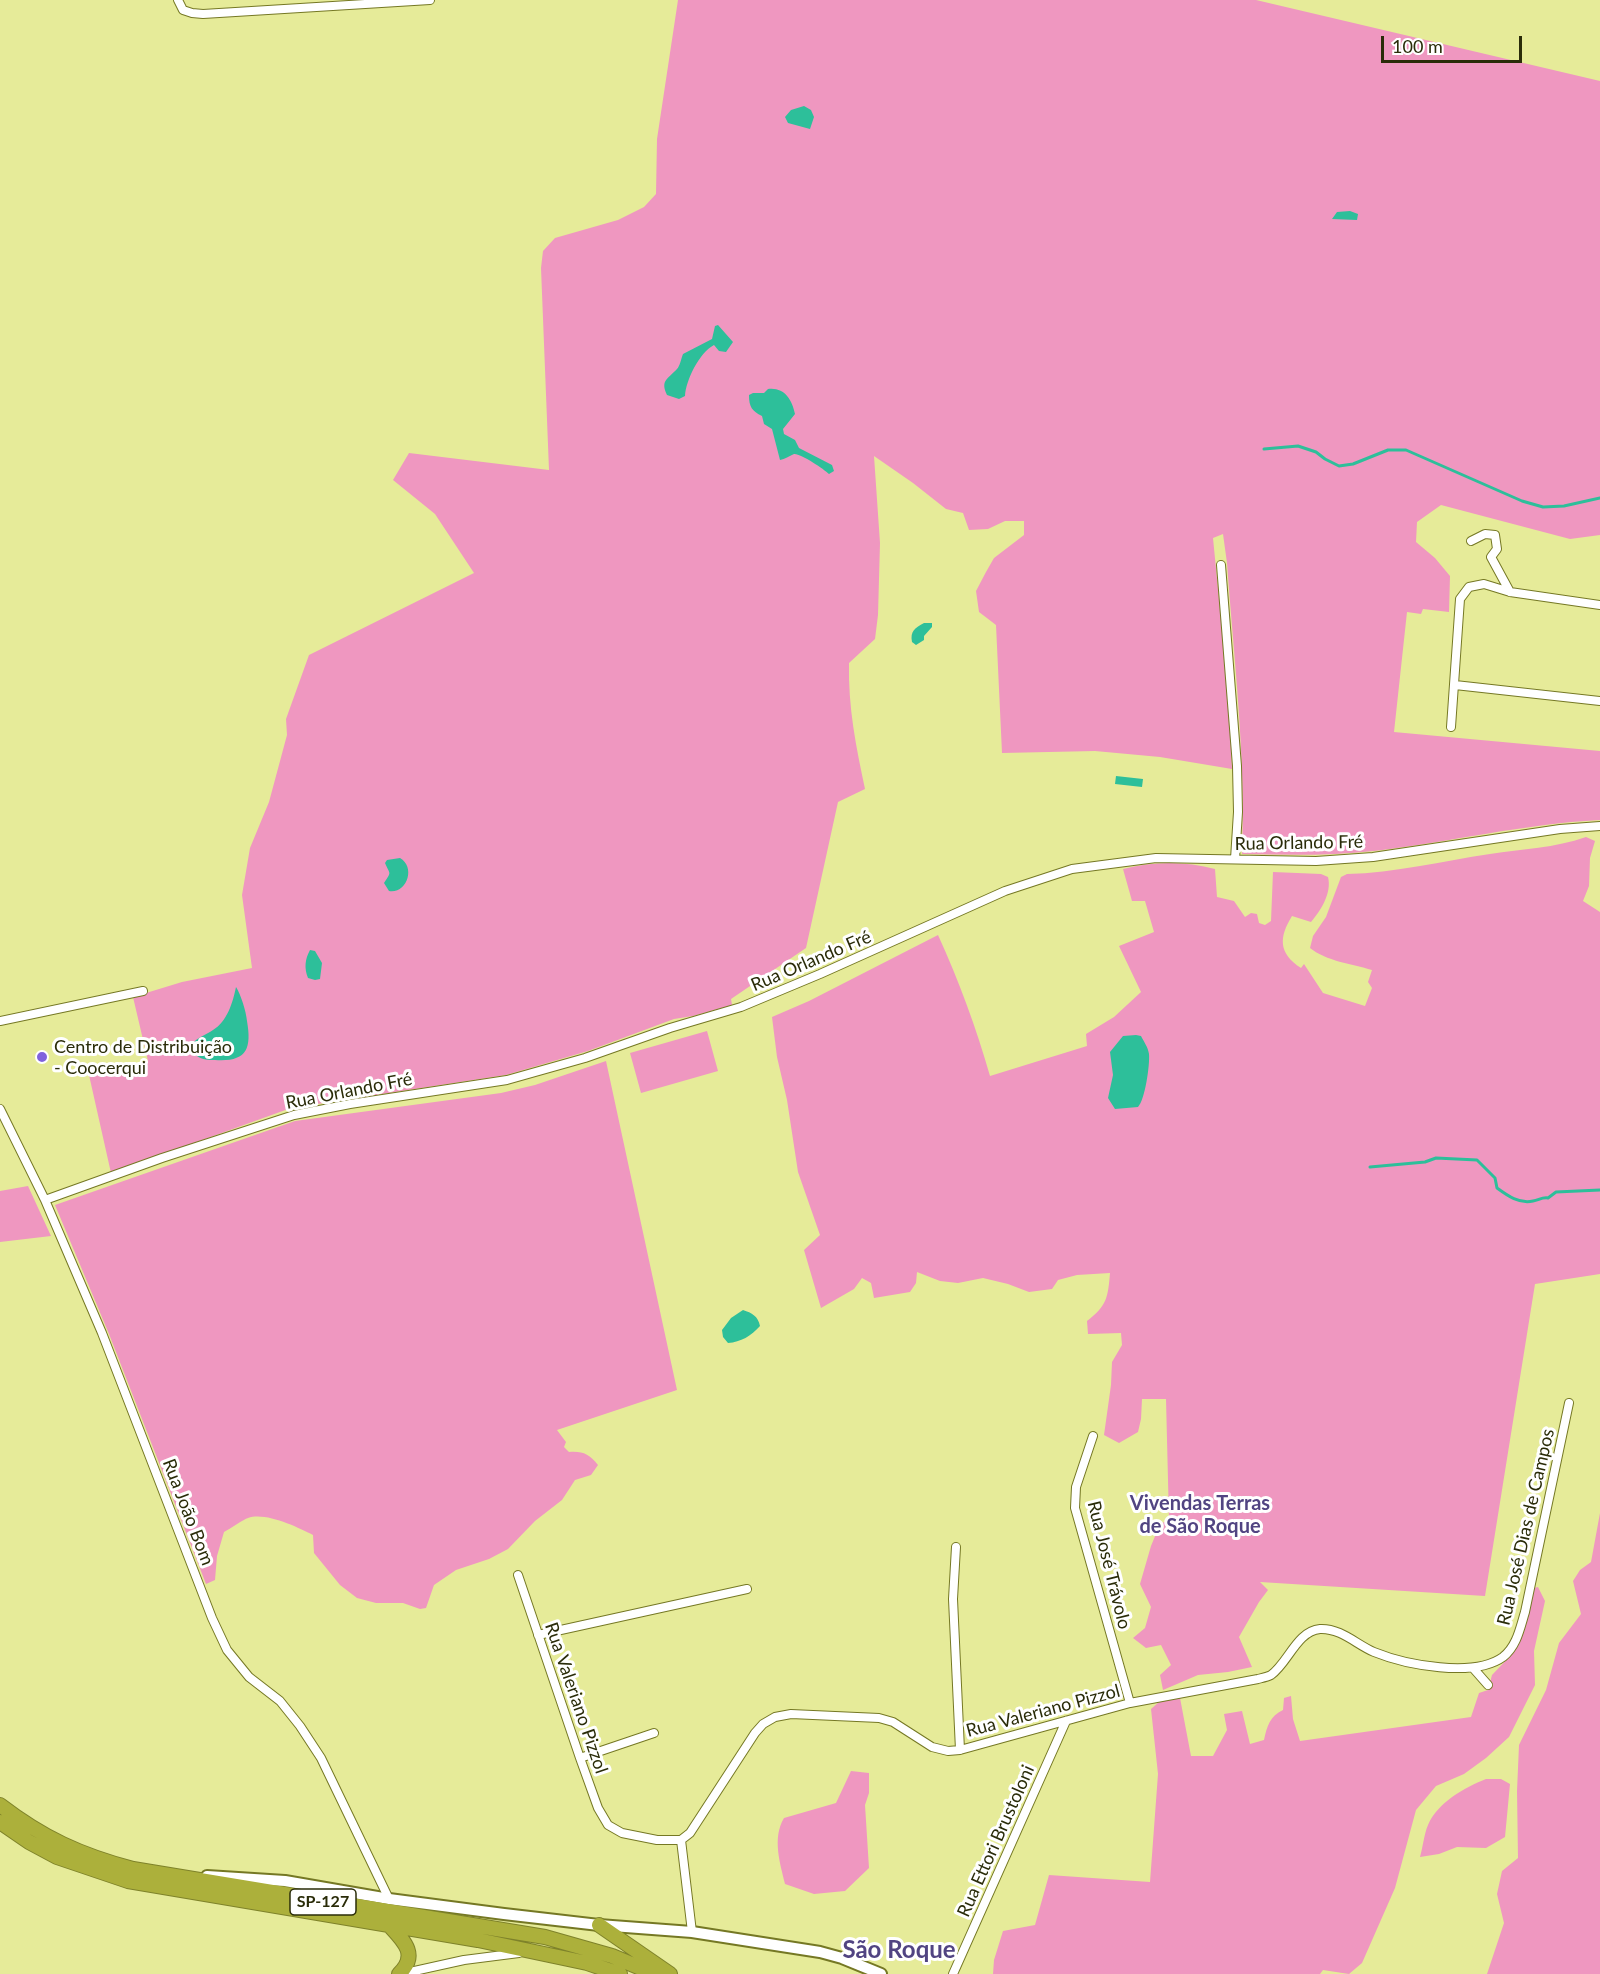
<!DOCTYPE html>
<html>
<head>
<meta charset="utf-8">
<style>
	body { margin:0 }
	#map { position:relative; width:1600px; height:1974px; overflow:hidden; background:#e6eb99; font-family:Lato,sans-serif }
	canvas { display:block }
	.scale { position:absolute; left:1381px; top:36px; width:141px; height:27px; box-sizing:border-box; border:3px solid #2a2c09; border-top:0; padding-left:8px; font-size:18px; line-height:21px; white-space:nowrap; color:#2a2c09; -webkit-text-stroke:4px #fff; paint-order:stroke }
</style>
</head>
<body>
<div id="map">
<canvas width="1600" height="1974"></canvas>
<div class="scale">100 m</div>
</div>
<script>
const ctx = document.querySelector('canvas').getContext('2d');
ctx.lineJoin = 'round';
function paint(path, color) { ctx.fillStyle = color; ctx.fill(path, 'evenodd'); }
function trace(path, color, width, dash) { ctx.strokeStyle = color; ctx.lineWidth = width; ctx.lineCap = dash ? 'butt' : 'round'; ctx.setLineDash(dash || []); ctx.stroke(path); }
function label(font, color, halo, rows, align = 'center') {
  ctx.font = font + ' Lato,sans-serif'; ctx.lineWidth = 6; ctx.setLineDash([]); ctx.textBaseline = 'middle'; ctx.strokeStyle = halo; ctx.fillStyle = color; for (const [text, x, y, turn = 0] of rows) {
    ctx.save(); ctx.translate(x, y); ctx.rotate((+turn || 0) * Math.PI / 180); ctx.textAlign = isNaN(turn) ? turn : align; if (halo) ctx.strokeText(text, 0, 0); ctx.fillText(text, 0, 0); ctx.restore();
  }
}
const green = new Path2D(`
	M678,0H1256L1600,81V535L1570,539L1441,505L1417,522L1416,542L1435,558L1450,576L1449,612L1423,609L1421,614L1407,612L1394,732L1600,751V820C1524,824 1450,842 1374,851C1330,856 1286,855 1242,854C1246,757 1234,660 1227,563L1223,534L1213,538L1228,692L1232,769L1160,757L1095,751L1002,753L996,625L979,612L976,591L986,572L994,558L1024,535V521H1005L988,529L969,530L963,513L946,509L913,483L874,456L880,543L878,615L875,639L849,663C848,707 856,747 865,789L838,802L806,948L731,999L732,1005L693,1016L674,1019L588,1051L506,1075L291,1108L111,1173L89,1075L148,1061L133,997L182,982L252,968L242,895L250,848L269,802L287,735L286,719L309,655L474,573L435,514L393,480L409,453L549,470L541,268L543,251L555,238L618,220L644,207L656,194L657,139Z
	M1586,837L1595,841L1590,858L1589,886L1583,901L1600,912V1274L1535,1284L1485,1596L1260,1582L1268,1590L1259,1602L1239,1637L1252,1667L1228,1672L1198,1675L1163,1690L1160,1675L1171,1665L1161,1645L1146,1648L1133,1638L1145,1628L1151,1607L1140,1584L1151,1546L1160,1524L1169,1520L1166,1399H1142L1141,1419L1138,1432L1119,1443L1104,1435L1111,1385L1112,1362L1122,1345L1121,1333L1088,1334L1087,1321C1107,1306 1108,1297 1110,1273L1077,1275L1058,1280L1052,1289L1029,1292L1008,1284L983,1278L958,1283L940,1281L917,1272L916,1283L910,1292L874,1298L871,1283L862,1278L854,1289L821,1308L804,1250L820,1235L798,1172L787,1100L777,1057L772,1017L809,1001L938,935C959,981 976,1027 990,1076L1087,1046L1086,1034L1114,1017L1141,992L1119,946L1154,932L1145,901H1132L1123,869C1153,861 1186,861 1215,869L1217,897L1234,901L1245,917L1251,913L1257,914L1259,923L1265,925L1271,921L1273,872L1321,874L1328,877C1332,893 1321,910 1311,922L1292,916C1279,937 1278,953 1301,968L1304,964L1323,993L1365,1006L1372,988L1368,982L1372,970C1352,964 1326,961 1310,948L1313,936L1326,917L1341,877L1347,874C1395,873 1442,861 1490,854C1522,849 1555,848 1586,837Z
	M707,1031L718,1071L641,1093L630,1053Z
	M606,1061L677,1390L557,1430L566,1442L564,1447L569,1452C583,1451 589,1454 598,1465L591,1475L575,1480L562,1500L535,1521L508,1549L489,1559L456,1570L434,1585L426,1608L420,1609L403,1603H376L357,1598L340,1585L314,1553L313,1535C297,1527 266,1512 248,1518C244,1519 230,1529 224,1532L217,1556L215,1580L206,1584L109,1334L55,1205L295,1121L501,1093L535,1085Z
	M28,1186L51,1236L0,1242V1191Z
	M1600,1513V1974H1487L1504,1923L1497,1894L1502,1871L1518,1858L1517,1791L1519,1745L1546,1690L1559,1643L1581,1614L1573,1581L1580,1570L1591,1562Z
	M1538,1587L1545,1601L1534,1651L1535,1685L1509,1737L1486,1758L1464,1774L1436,1786L1416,1810L1395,1888L1362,1963L1349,1974L1323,1970L1320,1974H993L994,1960L1003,1931L1035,1925L1049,1875L1150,1882L1158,1774L1151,1709L1159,1702L1180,1698L1191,1756H1213L1227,1730L1224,1714L1242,1711L1250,1744L1264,1740C1267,1726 1270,1716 1283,1710L1284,1698L1291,1696L1293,1719L1300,1741L1471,1717L1479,1693L1488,1690L1492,1675L1514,1652L1534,1588Z
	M851,1771L869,1773V1793L865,1805L869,1868L845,1891L814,1894L785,1884C780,1863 772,1838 784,1818L836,1803Z
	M1486,1779H1501L1510,1784L1505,1837L1486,1848L1457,1847L1439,1854L1420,1857C1423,1847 1424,1834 1428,1825C1438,1802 1464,1788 1486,1779Z`);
const water = new Path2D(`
	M804,106L811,110L814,117L810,129L788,123L785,117L791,110Z
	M1350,211L1358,214L1357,220L1332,219L1337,212Z
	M718,325L733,342L726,352L719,351L714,345C699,353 686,380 685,396L679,399L667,395C660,380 668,379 677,369C680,366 681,359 683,354L712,339L715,326Z
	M768,389C784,387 792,399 795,414L783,429L784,434L795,440L799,448L832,465L834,471L829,474C824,469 800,453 794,454C789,456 785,459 780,460L772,429L764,424L762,416C752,411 749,407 749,395L753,393H764Z
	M924,623H932V627L924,636V640L916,645L912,642C910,631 915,628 924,623Z
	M1116,776L1143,779L1142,787L1115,784Z
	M400,858C416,867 407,894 389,891L384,883C392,871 390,875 385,863L387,860Z
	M310,950L315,951L322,963L320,979L315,980L308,978C304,968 305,959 310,950Z
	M236,987C241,995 246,1011 247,1021C252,1050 246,1062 215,1060C209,1060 202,1060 197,1056C193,1053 193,1048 192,1044C198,1037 206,1035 213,1030C227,1022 233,1002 236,987Z
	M1136,1035L1141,1036C1144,1042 1148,1047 1149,1054C1150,1065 1145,1100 1138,1107L1115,1109L1108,1098L1113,1075L1110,1052L1123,1036Z
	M743,1310C752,1313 758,1316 760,1326C751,1336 741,1342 728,1343L723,1337L722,1330L731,1318Z`);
const stream = new Path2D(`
	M1264,449L1298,446L1316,452L1325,459L1339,466L1353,464L1388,450H1406L1522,501L1543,507L1564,506L1600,498
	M1370,1167L1425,1162L1436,1158L1477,1160L1495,1178L1497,1188C1508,1196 1519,1204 1533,1201C1539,1200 1542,1197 1548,1198L1556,1192L1600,1190`);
const street = new Path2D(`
	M178,0L183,10L192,13L203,14L430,0
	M1471,541L1485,534L1495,535L1497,549L1491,557L1510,592
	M1221,565L1237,766L1238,812L1235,859
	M1455,685L1600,701
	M1451,727L1460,599L1469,587L1484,584L1510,592L1600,605
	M0,1021L143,991
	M0,1109L45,1200L102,1333L212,1618L227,1650L249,1677L280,1701L300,1726L321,1758L389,1899
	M45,1200L162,1158L294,1115L350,1104L507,1080L585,1058L670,1028L741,1007L820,974L1005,891L1072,869L1156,858L1316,861L1373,857L1560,829L1600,826
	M1093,1436L1076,1487L1075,1508L1130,1703
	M956,1547L953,1599L960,1750
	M518,1575L580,1758L598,1808L608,1825L622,1833L657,1840H681L690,1833L755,1733L763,1724L775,1717L791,1714L879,1718L893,1722L932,1747L948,1751L960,1750L1130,1703L1258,1679C1262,1678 1267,1677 1271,1675C1288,1663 1297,1631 1320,1629C1341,1628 1357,1645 1374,1652C1406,1665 1474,1678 1503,1657C1517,1646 1520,1628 1525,1612L1569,1403
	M538,1635L747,1589
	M1473,1668L1488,1685
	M580,1758L654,1733
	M681,1840L692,1932
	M401,1974L464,1960L519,1953
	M953,1974L1066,1721`);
const secondary = new Path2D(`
	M207,1876L285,1881L389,1899L504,1914L599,1925L692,1932L820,1952L842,1958L881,1974`);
const highway = new Path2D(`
	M0,1805C43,1838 80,1855 133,1869L545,1937L612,1956L655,1974
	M0,1822L29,1842L57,1857L128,1881L478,1940L587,1963L620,1974
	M389,1925C404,1941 419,1955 399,1974
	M599,1925L670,1974`);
const markers = [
	[42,1057,6,"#8062dd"]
];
const shields = [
	[323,1902,66]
];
const shieldNames = [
	["SP-127",323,1902]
];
const streetNames = [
	["Rua Orlando Fré",1299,843,-1],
	["Rua Orlando Fré",811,961,-23],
	["Rua Orlando Fré",349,1091,-11],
	["Rua João Bom",188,1512,69],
	["Rua José Dias de Campos",1526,1527,-77],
	["Rua José Trávolo",1109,1565,76],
	["Rua Valeriano Pizzol",576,1698,71],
	["Rua Valeriano Pizzol",1043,1711,-15],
	["Rua Ettori Brustoloni",996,1841,-66]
];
const poiNames = [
	["Centro de Distribuição",54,1047],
	["- Coocerqui",54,1068]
];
const neighbourhoodNames = [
	["Vivendas Terras",1200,1504],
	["de São Roque",1200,1527]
];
const districtNames = [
	["São Roque",899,1950]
];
paint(green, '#ef97c0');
paint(water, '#2dbf9a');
trace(stream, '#2dbf9a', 3);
trace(street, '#757824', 10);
trace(secondary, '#757824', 14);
trace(highway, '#7e822a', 16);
trace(street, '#fff', 8);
trace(secondary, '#fff', 10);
trace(highway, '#acb03b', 14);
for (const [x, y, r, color] of markers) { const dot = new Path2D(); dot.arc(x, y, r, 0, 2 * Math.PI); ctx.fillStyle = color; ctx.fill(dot); trace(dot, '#fff', 2); }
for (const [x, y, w] of shields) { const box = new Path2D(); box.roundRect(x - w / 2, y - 13, w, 26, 4.5); ctx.fillStyle = '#fff'; ctx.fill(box); trace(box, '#2a2c09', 1.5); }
label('bold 16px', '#2a2c09', null, shieldNames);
label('18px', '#2a2c09', '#fff', streetNames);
label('18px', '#2a2c09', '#fff', poiNames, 'left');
label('bold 20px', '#514482', '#fff', neighbourhoodNames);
label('bold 24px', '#514482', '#fff', districtNames);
</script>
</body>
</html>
